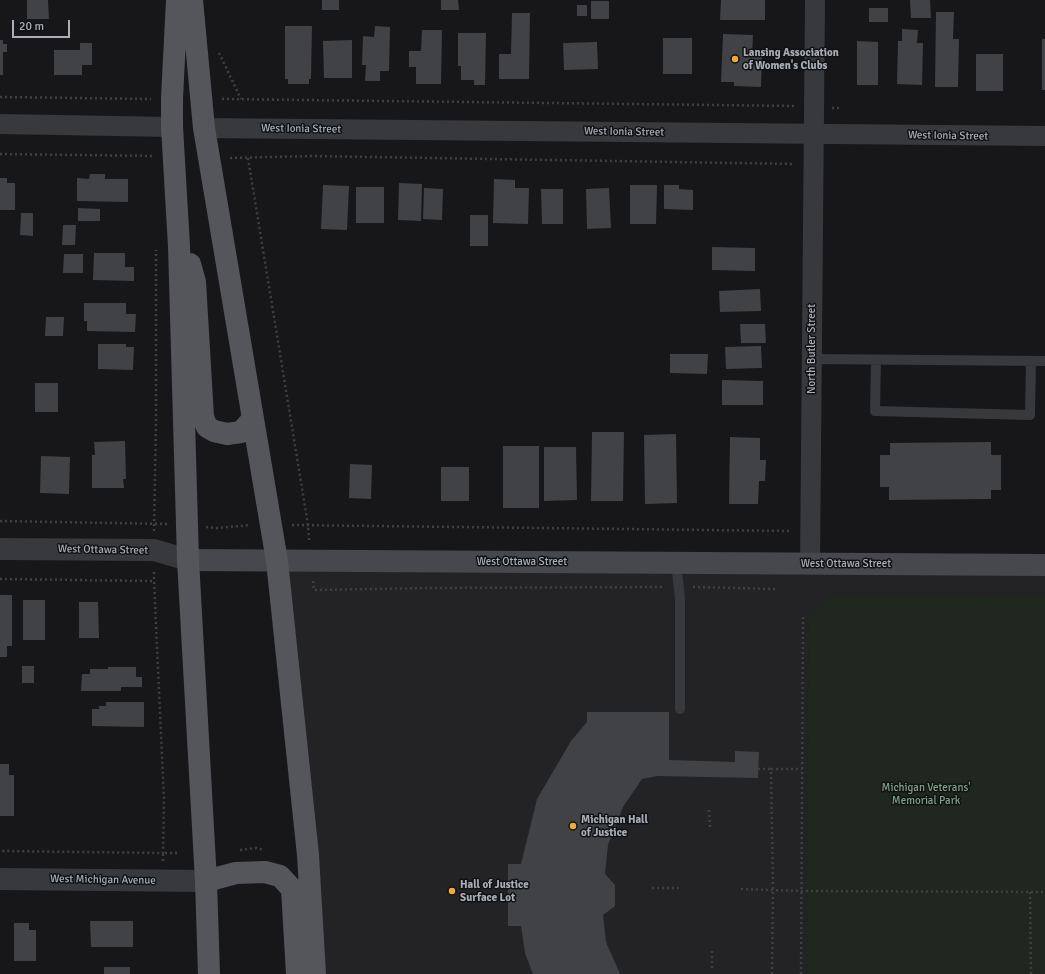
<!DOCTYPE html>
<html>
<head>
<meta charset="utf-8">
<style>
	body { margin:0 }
	#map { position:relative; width:1045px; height:974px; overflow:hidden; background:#171719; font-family:Signika,sans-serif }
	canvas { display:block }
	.scale { position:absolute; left:12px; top:20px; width:58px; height:18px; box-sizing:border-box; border:2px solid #a9aeb8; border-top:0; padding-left:5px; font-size:12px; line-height:14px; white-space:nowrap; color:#a9aeb8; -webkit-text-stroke:3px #111214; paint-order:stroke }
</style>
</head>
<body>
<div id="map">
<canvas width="1045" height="974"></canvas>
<div class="scale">20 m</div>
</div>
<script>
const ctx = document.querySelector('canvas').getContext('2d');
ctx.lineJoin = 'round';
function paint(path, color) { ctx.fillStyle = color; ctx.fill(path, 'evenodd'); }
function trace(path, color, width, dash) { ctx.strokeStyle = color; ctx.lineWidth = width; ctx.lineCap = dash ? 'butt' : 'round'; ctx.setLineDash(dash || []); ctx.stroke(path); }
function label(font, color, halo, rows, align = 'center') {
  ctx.font = font + ' Signika,sans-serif'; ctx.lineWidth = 3; ctx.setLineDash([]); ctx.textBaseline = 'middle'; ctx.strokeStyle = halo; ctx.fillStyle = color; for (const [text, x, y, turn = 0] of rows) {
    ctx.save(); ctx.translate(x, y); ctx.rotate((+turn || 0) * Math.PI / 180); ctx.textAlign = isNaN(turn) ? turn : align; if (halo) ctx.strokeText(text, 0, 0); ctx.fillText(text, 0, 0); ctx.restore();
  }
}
const built = new Path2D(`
	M277,561L1045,565V974H310Z`);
const green = new Path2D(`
	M834,594L1045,597V974H807L809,615Z`);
const building = new Path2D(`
	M27,0H48L49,19H27Z
	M322,0H339V10H322Z
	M441,0H458L459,10H441Z
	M721,0H765V20H720Z
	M910,0H930L931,18H911Z
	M591,1H609V19H591Z
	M577,5H587V16H577Z
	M869,8H888V22H869Z
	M936,12H954L953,39H959L958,87H935Z
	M512,13H530L529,79H499V54H511Z
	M285,26H312L311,79H309V84H288V79H285Z
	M375,26L390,27L389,71H380V81H365L366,65H362L363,36L374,37Z
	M902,29L918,30L917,43H923L922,85L897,84L898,41H902Z
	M422,30H442L441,84H416V67H409V51H421Z
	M458,33H486L485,85H474V80H461V66H458Z
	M723,34L753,35L752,57H762L761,87L734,86V82H721Z
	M663,38H692V74H663Z
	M1042,39H1045V90H1042Z
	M0,40H3V44H7V52H3V75H0Z
	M352,40V78H324L323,41Z
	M857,41L878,42V85H857Z
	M597,42L598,69L564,70L563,43Z
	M80,43H92V65H82V75H54V50H80Z
	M976,54H1003V91H976Z
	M90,174H105V179H128V202L77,201V178L89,179Z
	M0,178H7V183H15V210H0Z
	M494,179L515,180V188H529L528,224L493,223Z
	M399,183L422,184L421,221L398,220Z
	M323,185L349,186L347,230L321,229Z
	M630,185H657L656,224H630Z
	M664,185H679V189L693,190V210L664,209Z
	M356,187H384V223H356Z
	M424,188L443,189L442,220L423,219Z
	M609,188L611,228L587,229L586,189Z
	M541,189H563V224H542Z
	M78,208L100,209V221H78Z
	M21,213H33V236L20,235Z
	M470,215H488V246H470Z
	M63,225H76L75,245H62Z
	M712,247L755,248V271L712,270Z
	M94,253H125V267H134V281L93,280Z
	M64,254H83V273H63Z
	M760,289L761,311L720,312L719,291Z
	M84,303H126V314H136L135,332L87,331V321H84Z
	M46,317H64L63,336H45Z
	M740,324H765L766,343H741Z
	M98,344H126V347H134L133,370L98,369Z
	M761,346L762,368L726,369L725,347Z
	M670,354H708L707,374L670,373Z
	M722,380L763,381V405H722Z
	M35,383H58V412H35Z
	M592,432H624L623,501H591Z
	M676,434L677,503L645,504L644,435Z
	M730,437L760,438V460H766L765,481H759L758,504H729Z
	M125,441L126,479H123L124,488H92V455H95L94,442Z
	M991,442V455H1001V490H991V499L889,500V487H880V455H890V443Z
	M503,446H539V508H503Z
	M544,447H576L577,500L544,501Z
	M41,456L70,457L69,494L40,493Z
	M350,464L372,465L371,499L349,498Z
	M441,467H469V501H441Z
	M0,595H12V646H7V657H0Z
	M23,600H45V640H23Z
	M79,602H98L99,638H79Z
	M22,666H34V683H22Z
	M108,667H136V677H142V687H121V691H81L82,674H90V669H108Z
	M106,702H144V727L92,726V709H99V706H106Z
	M587,712H669V760L735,762V751L759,752L758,778L657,776L642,779L623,807L608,845L605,874L615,885V906L603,915L606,942L620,974H533L525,953L521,926H508V864H521L537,799L571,741L587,722Z
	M0,764H9V775H14V816H0Z
	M90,921H133V947H91Z
	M14,923H29V930H36V961H14Z
	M104,967H130V974H104Z`);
const path = new Path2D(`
	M219,53L241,99
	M0,97L151,99
	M222,99L795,106
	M832,108H840
	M0,154L153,156
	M230,158L310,156L795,164
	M248,158L308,525L309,540
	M0,521L167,524
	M292,525L791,531
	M206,527L217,528L251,525
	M154,531L156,421V250
	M154,572V581
	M0,579L154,581L164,799L163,853L0,851
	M313,581L314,590L429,588L664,587
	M693,587L775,589
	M758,769H771
	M709,810L710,828
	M240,850L256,848L264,850
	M163,861V853H177
	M652,888H681
	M741,889L802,891L1045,892
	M1030,892L1031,974
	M712,951V968
	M772,974L773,889L771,769H802
	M801,974L803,615`);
const service = new Path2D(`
	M812,359L1045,361
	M876,360L875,411L1030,415L1031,361
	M676,563L680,598V709`);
const minor = new Path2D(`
	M0,124L172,127
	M204,128L1045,136
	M810,564L815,0`);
const tertiary = new Path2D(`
	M0,549L154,550L188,560
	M0,879L206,881`);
const secondary = new Path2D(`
	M188,560L1045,565`);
const primary = new Path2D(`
	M177,0L172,98V127L179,246L188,560L206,881L209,974
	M192,0L204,128L277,561L308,855L315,974
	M190,264L195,282L203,417L207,427L214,431L227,434L241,432L252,420
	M206,881L236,873L265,872L280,876L292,889L297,974`);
const markers = [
	[735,59,4,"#f1aa37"],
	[573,826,4,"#f1aa37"],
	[452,891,4,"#f1aa37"]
];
const poiNames = [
	["Lansing Association",743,53],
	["of Women's Clubs",743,66],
	["Michigan Hall",581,820],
	["of Justice",581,833],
	["Hall of Justice",460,885],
	["Surface Lot",460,898]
];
const streetNames = [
	["West Ionia Street",301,129,1],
	["West Ionia Street",624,132,1],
	["West Ionia Street",948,136,1],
	["North Butler Street",812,349,-90],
	["West Ottawa Street",103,550,1],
	["West Ottawa Street",522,562],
	["West Ottawa Street",846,564],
	["West Michigan Avenue",103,880,1]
];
const parkNames = [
	["Michigan Veterans'",926,788],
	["Memorial Park",926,801]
];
paint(built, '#232326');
paint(green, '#1f271f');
paint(building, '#414246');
trace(path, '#3e4044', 2.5, [2, 3]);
trace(service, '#38393d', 10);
trace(minor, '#38393d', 20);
trace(tertiary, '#38393d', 22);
trace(secondary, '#46484d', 22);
trace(primary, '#54565c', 22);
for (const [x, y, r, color] of markers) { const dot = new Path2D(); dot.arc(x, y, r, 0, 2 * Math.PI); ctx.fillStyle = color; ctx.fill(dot); trace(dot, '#111214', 1.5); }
label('bold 11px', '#a9aeb8', '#111214', poiNames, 'left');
label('11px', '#a9aeb8', '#111214', streetNames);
label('11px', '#80a381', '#111214', parkNames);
</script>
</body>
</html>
